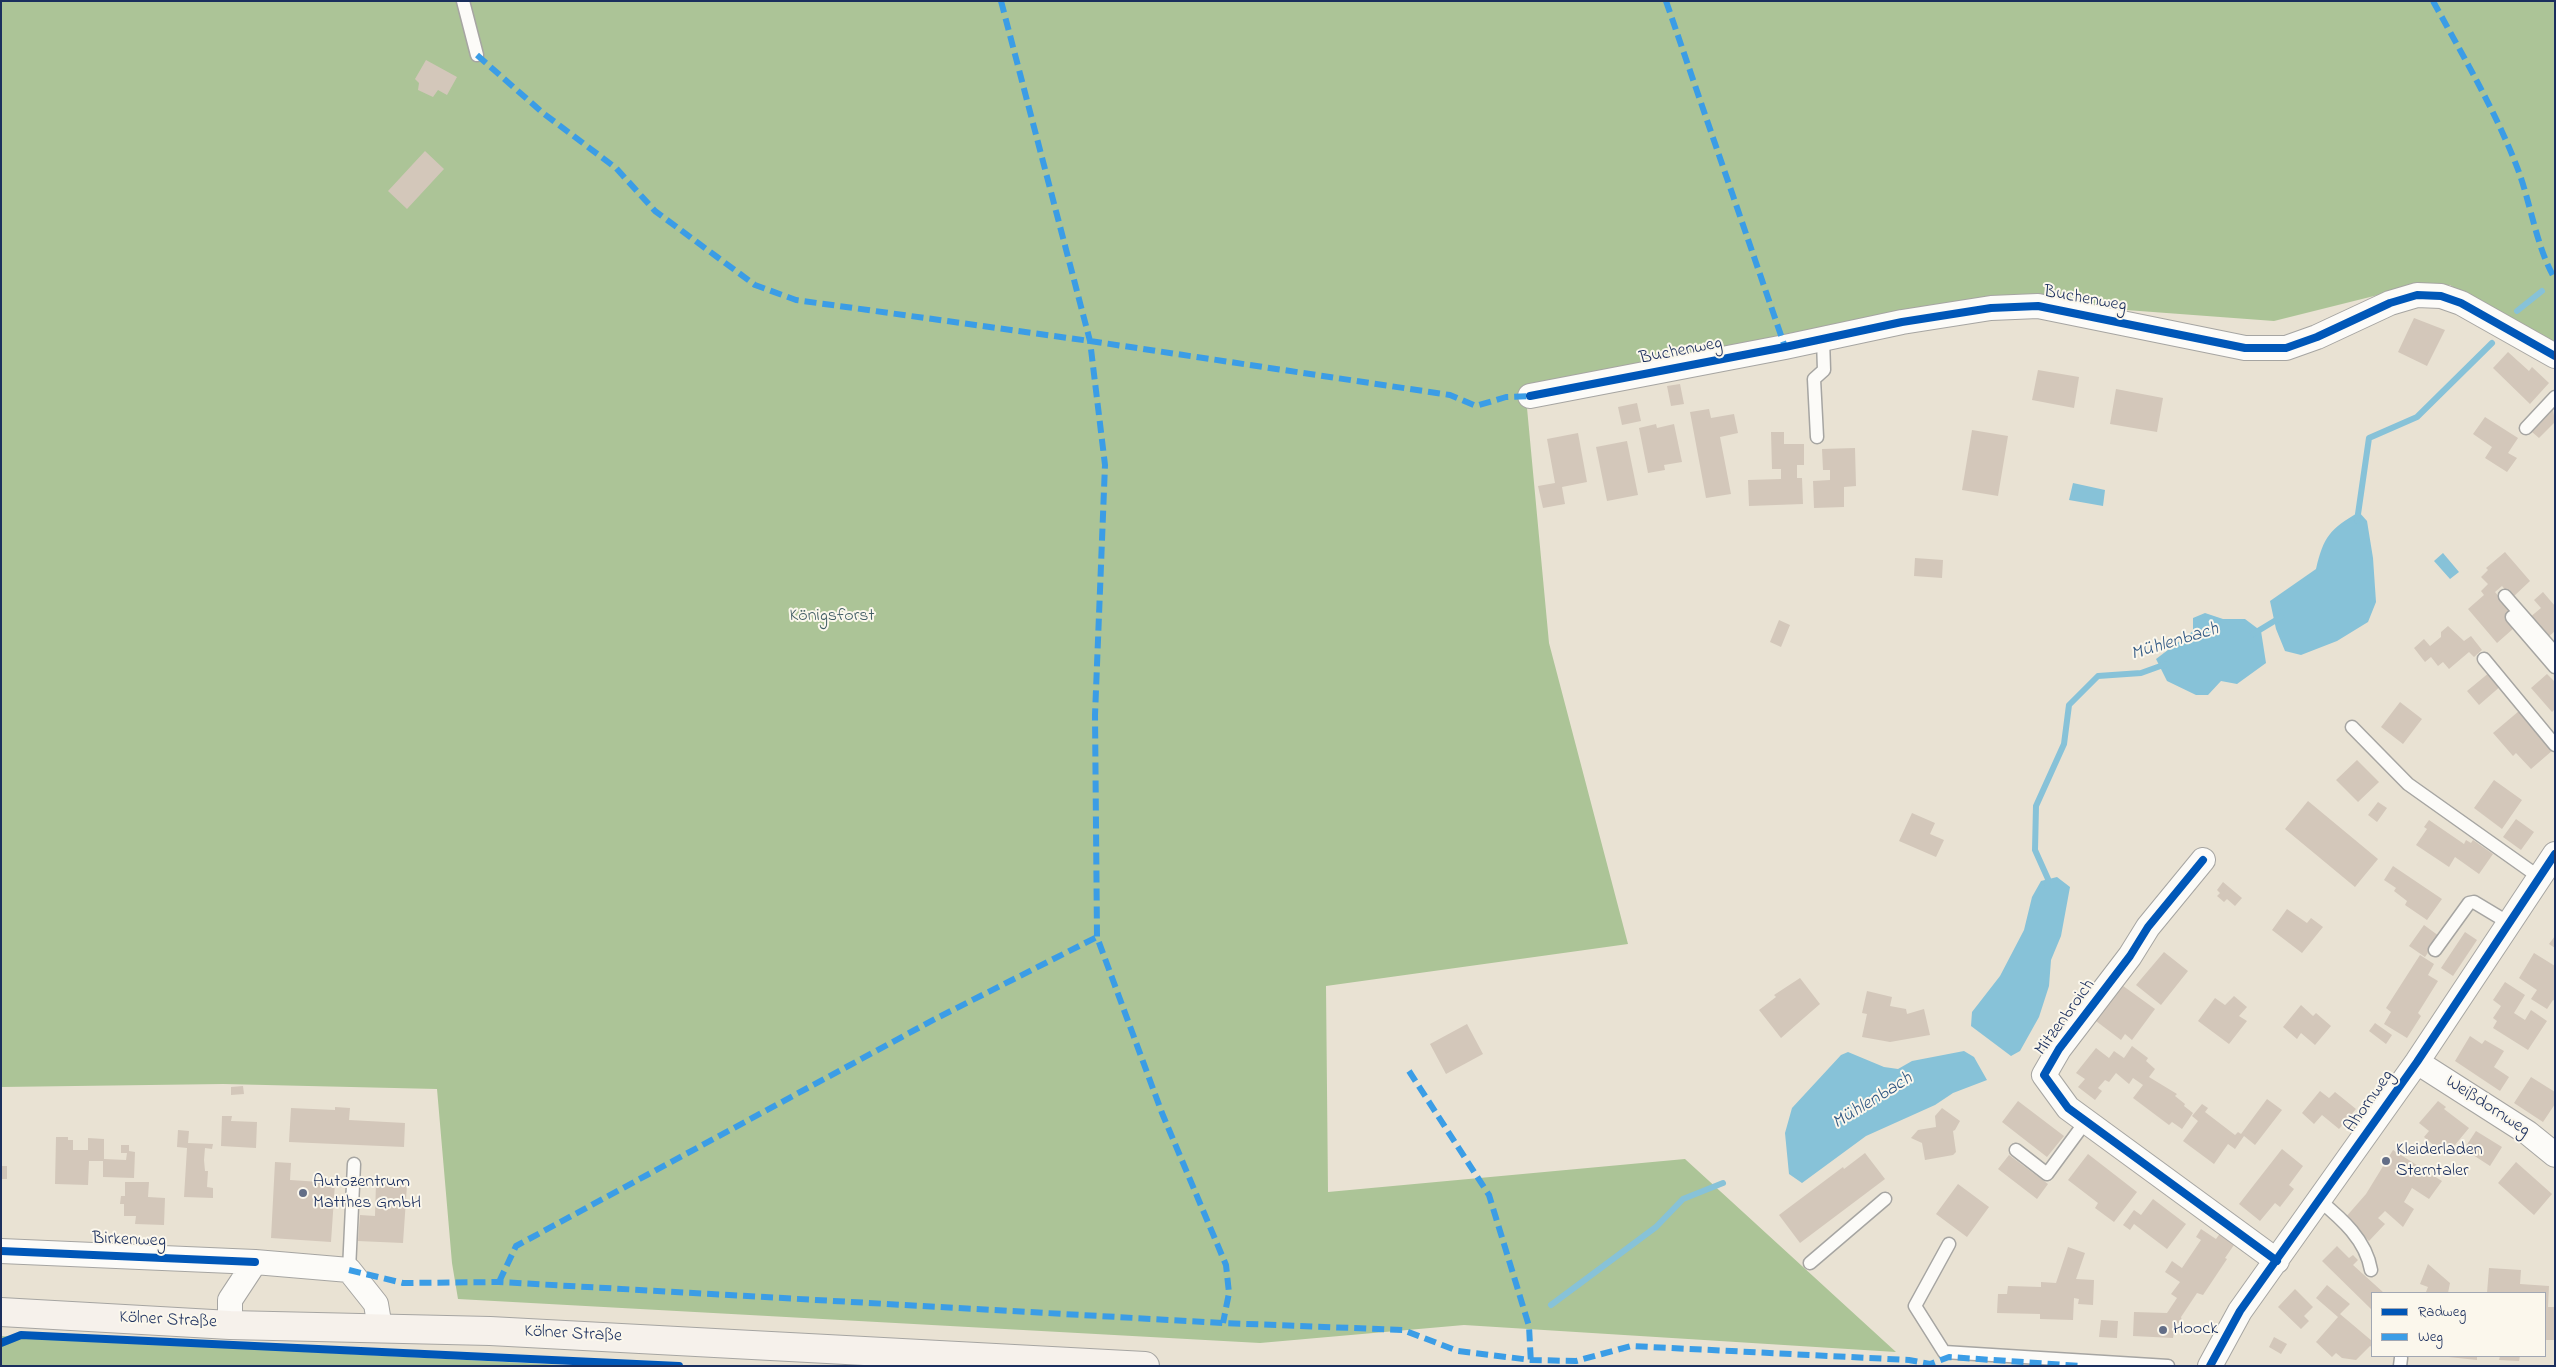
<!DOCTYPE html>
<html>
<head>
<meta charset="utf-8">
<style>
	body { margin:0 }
	#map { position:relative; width:2556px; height:1367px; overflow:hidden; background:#e9e2d3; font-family:"Indie Flower",sans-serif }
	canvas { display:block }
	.frame { position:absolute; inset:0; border:2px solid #1b2f5e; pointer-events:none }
	.legend { position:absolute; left:2371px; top:1292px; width:175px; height:65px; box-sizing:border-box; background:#fbf7ec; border:1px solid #a1a7b3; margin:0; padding:6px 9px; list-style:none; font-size:15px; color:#1b2f5e }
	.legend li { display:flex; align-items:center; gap:10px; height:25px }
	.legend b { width:25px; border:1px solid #a1a7b3 }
</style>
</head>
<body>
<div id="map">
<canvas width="2556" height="1367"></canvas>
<div class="frame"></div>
<ul class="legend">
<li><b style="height:6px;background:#0057b8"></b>Radweg</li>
<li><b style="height:6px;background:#3b9de6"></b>Weg</li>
</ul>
</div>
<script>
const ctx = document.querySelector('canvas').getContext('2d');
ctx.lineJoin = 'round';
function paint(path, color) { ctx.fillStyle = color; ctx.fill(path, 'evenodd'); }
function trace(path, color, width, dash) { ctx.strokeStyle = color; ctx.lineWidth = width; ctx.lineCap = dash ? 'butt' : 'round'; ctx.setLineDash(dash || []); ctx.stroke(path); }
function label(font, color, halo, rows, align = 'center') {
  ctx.font = font + ' "Indie Flower",sans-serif'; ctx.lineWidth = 4; ctx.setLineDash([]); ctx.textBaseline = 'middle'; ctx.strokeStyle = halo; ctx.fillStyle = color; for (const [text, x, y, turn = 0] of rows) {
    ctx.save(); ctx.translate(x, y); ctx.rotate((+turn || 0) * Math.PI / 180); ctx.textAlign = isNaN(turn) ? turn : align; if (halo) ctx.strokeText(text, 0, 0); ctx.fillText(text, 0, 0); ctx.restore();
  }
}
const forest = new Path2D(`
	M1,1H2555V346L2522,333L2450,285H2418L2274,321L2032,303L1527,408L1549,643L1628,944L1326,986L1328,1192L1685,1159L1896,1352L1464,1325L1260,1343L458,1299L452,1263L437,1089L223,1084L1,1087Z
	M1,1336L583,1366H1Z`);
const water = new Path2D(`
	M2073,483L2105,490L2103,506L2069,500Z
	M2359,512L2367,521L2373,558L2376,602L2368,622L2337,641L2301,655L2285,651L2276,629L2270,601L2316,569C2324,536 2329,530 2359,512Z
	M2443,553L2459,572L2450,579L2434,561Z
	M2205,613L2223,619H2245L2261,631L2266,663L2237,684L2221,681L2208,695H2196L2167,681L2156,659L2193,631V618Z
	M2057,877L2070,887L2061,936L2051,960L2049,986L2039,1017L2020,1051L2011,1056L1971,1026L1972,1012L2000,976L2024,930L2032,897L2041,881Z
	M1964,1051L1974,1057L1987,1080L1953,1093L1935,1105L1866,1136L1802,1183L1789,1174L1785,1133L1792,1108L1841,1055L1848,1052L1884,1067L1898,1069L1912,1061Z`);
const stream = new Path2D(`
	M2517,311L2542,291
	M2357,521L2369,438L2417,417L2492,343
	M2253,634L2281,617
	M2047,886L2048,879L2035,850L2036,806L2064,744L2069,705L2098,676L2141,673L2166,664
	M1551,1305L1656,1227L1683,1199L1723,1183`);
const building = new Path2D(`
	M426,60L457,77L447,95L438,90L433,97L418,90L419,83L415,79Z
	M425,151L444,169L407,209L388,191Z
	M2414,318L2445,330L2427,366L2398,352Z
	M2508,352L2529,371L2532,367L2549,383L2530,404L2493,368Z
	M2038,370L2079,377L2074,408L2032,400Z
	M1680,384L1684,404L1671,406L1667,386Z
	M2116,389L2163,398L2157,432L2110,424Z
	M1637,403L1641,421L1622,425L1618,407Z
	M1709,409L1711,418L1734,414L1738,433L1720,437L1731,494L1706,498L1690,412Z
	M2553,410L2555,422L2539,438L2532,432Z
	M2485,417L2518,438L2508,453L2517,458L2507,472L2485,458L2492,447L2473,434Z
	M1656,424L1657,428L1674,424L1682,462L1664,465L1665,470L1648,473L1639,428Z
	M1972,430L2008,436L1998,496L1962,490Z
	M1771,432H1784V444H1804V465H1797V478H1802L1803,504L1749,506L1748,480L1781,479V469H1772Z
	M1578,433L1587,482L1562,487L1565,504L1543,508L1538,486L1555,483L1547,439Z
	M1627,441L1638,495L1607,501L1596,447Z
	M1855,448L1856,486L1844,487V507L1814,508L1813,481L1830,480V470H1823L1822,449Z
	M2505,552L2530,581L2512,598L2502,586L2495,592L2512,612L2505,617L2514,628L2497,643L2468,609L2484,595L2481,591L2488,584L2481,577L2488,570L2486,568Z
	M1915,558L1943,560L1942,578L1914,576Z
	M2543,592L2555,606V631L2547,638L2529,618L2541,608L2534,600Z
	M1779,620L1790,625L1781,647L1770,642Z
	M2448,626L2464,641L2471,636L2482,650L2474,657L2469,652L2449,669L2443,662L2438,666L2431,657L2425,662L2414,648L2424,639L2430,646L2441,637V632Z
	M2490,672L2502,685L2479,705L2467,691Z
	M2547,674L2555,682V709L2552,712L2531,688Z
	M2400,702L2422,719L2403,744L2381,727Z
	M2519,711L2553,750L2531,769L2516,753L2513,756L2493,733Z
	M2357,760L2379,782L2358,802L2336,780Z
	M2494,780L2522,800L2502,829L2474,808Z
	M2308,801L2378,859L2355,887L2285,829Z
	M2378,802L2387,808L2377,822L2368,815Z
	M1912,813L1935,823L1930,834L1944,840L1936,857L1899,841Z
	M2516,819L2534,832L2521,850L2503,837Z
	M2429,820L2464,844L2466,840L2471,843L2473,840L2493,854L2479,874L2455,857L2449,867L2416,845L2427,829L2424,827Z
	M2393,866L2442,899L2427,920L2405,905L2407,901L2394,891L2396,888L2384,880Z
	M2223,882L2242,898L2235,906L2227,899L2224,902L2217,896L2220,893L2217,890Z
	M2287,909L2307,923L2311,918L2323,927L2302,953L2272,930Z
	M2424,925L2439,936L2425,957L2409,946Z
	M2465,932L2477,940L2453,976L2441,968Z
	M2555,936V948L2549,944Z
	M2164,952L2188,971L2161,1005L2136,985Z
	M2534,953L2555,966V1001L2553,1000L2547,1009L2531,999L2537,990L2519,978Z
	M2420,955L2434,964L2428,975L2438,981L2418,1013L2421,1016L2407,1038L2384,1024L2391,1012L2386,1008Z
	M1800,978L1820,1004L1781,1038L1759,1010L1776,997L1774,995Z
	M2505,982L2525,995L2514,1013L2525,1020L2531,1010L2547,1021L2528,1050L2493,1028L2497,1021L2493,1018L2501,1006L2493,1000Z
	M2119,983L2155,1009L2132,1040L2125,1034L2121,1040L2092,1018Z
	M1867,991L1892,997L1890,1006L1906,1009L1907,1014L1924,1009L1930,1035L1890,1042L1862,1037L1867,1014L1862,1013Z
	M2234,996L2247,1007L2239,1016L2247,1021L2229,1044L2198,1021L2215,998L2225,1005Z
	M2301,1005L2313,1016L2316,1013L2331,1026L2315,1045L2301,1033L2297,1039L2283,1027Z
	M2375,1023L2392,1035L2386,1044L2369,1031Z
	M1467,1024L1483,1054L1446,1074L1430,1044Z
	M2470,1036L2482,1044L2485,1040L2504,1051L2494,1067L2509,1077L2500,1091L2455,1061Z
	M2132,1046L2148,1058L2146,1061L2155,1069L2149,1077L2177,1094L2175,1096L2185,1104L2184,1106L2193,1113L2182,1129L2172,1122L2169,1125L2133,1098L2143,1085L2133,1078L2129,1084L2116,1073L2109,1082L2105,1080L2098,1088L2102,1091L2095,1100L2078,1087L2085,1079L2076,1073L2096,1048L2109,1058L2114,1051L2124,1058Z
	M2531,1077L2555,1092V1104L2543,1122L2514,1103Z
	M243,1086L244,1094L231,1095V1087Z
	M2320,1091L2329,1098L2335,1092L2356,1109L2339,1129L2322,1115L2314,1124L2302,1113Z
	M2267,1099L2282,1110L2255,1145L2244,1136L2235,1149L2228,1144L2214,1164L2183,1141L2198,1121L2192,1116L2202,1104L2208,1108L2205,1112L2235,1135L2238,1132L2241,1134Z
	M2018,1101L2064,1136L2047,1157L2002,1122Z
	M2438,1101L2446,1107L2444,1109L2469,1128L2450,1151L2441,1144L2437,1148L2424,1137L2429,1131L2419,1123Z
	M335,1107L350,1108L349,1120L405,1123L404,1147L289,1142L291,1108L335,1110Z
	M1942,1108L1960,1121L1955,1130L1953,1131L1956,1152L1953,1155L1925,1160L1922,1143L1911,1138L1918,1130L1936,1127L1935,1116Z
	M222,1116H232L231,1121L257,1122L256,1148L221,1146Z
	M178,1130L189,1131L188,1143L213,1144L212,1149L205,1148L204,1160L205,1171H208L207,1187L213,1188V1198L184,1197L187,1148L177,1147Z
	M2476,1131L2502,1147L2490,1166L2464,1149Z
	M56,1137H68V1140H73V1150H88V1138L104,1139V1159L126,1160L127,1153H121V1145H129V1151L135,1152L134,1178L103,1177V1161H89L88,1185L55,1184Z
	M2282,1149L2303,1166L2289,1185L2294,1189L2280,1207L2275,1203L2260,1221L2239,1204Z
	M2393,1150L2442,1181L2429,1199L2412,1188L2404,1202L2414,1209L2403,1227L2385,1211L2378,1218L2385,1224L2369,1241L2345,1218L2366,1194Z
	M1865,1153L1885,1179L1800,1243L1779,1215L1843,1167L1844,1169Z
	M2088,1154L2137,1192L2114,1222L2095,1208L2098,1203L2068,1180Z
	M2009,1155L2048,1184L2037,1199L1998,1169Z
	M275,1162L291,1163L290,1180L335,1183L331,1242L271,1238Z
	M2516,1162L2552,1194L2534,1215L2498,1183Z
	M1,1166H7V1179H1Z
	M125,1182H149L148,1197L165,1198L164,1225L135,1224L136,1216H124V1204H120L121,1196H125Z
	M376,1183L407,1185L403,1243L358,1241L360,1215L375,1216Z
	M1958,1184L1989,1207L1967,1237L1936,1214Z
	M2153,1199L2186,1224L2167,1249L2134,1224L2130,1230L2123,1225L2134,1210L2141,1215Z
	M2201,1229L2216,1239L2221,1232L2236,1242L2225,1258L2227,1259L2203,1295L2197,1293L2181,1317L2182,1321L2175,1325L2173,1338L2133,1336L2134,1312L2167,1313L2177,1298L2171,1294L2180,1282L2165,1272L2172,1261L2182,1268L2201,1240L2196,1237Z
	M2337,1246L2349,1258L2353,1255L2358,1260L2353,1265L2384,1293H2372V1310L2322,1261Z
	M2068,1247L2085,1253L2076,1279L2094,1280L2093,1305L2078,1304L2079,1299L2074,1298L2073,1320L2040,1319V1314L1997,1313L1998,1294H2007L2008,1286L2041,1287V1282L2056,1283Z
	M2428,1264L2450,1283L2448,1293H2431L2426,1292L2428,1287L2420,1284Z
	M2489,1268L2521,1270L2520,1284L2549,1286L2548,1307H2555V1340H2545V1293H2487Z
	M2327,1285L2350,1304L2340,1314L2372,1341V1347L2370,1346L2356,1360L2342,1358L2336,1353L2332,1357L2316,1342L2338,1317L2316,1298Z
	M2295,1289L2313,1307L2304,1316L2309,1321L2301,1329L2278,1307Z
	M2101,1320L2118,1321L2117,1338L2099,1337Z
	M2274,1337L2287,1344L2281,1354L2269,1347Z
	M2439,1356H2477V1360Z
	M2500,1356H2520L2519,1361L2499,1360Z`);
const service = new Path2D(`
	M463,1L477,55
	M2526,428L2555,397
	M1817,437L1814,379L1824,370L1823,339
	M2505,596L2555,653
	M2512,617L2555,667
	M2484,659L2555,745
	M2352,727L2408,784L2539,877
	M2435,950L2469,903L2474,902L2509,923
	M2016,1150L2047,1174L2086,1121
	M2319,1200C2342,1219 2366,1240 2371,1270
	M1949,1244L1915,1306L1944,1352L2168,1366
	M1810,1263L1885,1199
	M349,1270L354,1164
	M2400,1366L2401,1358`);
const minor = new Path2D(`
	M1530,396L1785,347L1902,322L1991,308L2038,306L2245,348H2286L2317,337L2390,303L2417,295L2441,296L2461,303L2555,356
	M2203,860L2148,927L2130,956L2059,1049L2044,1075L2068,1108L2277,1261
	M2417,1062L2528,1133L2555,1155
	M1,1251L255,1262
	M230,1325V1300L255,1262L349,1270L376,1304L380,1328
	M2210,1366L2240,1311L2417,1062L2555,854`);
const secondary = new Path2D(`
	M1,1312L230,1325L490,1331L1145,1366`);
const quiet = new Path2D(`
	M1001,1L1090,341L1105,465L1095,715L1097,937L1162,1113L1226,1265L1229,1293L1223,1323
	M1666,1L1785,347
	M2433,1C2463,56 2495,110 2517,167C2531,203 2536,247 2555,279
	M477,55L543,113L616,168L655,211L755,285L796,300L1090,341L1450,395L1476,406L1506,397L1530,396
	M1409,1071L1489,1195L1529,1326L1531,1364
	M349,1270L403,1283L499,1282L1223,1323L1403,1330L1458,1351L1531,1360L1576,1361L1631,1346L1909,1360L1930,1364L1949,1357L2081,1366
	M499,1282L516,1246L935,1019L1097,937`);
const cycleway = new Path2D(`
	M1530,396L1785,347L1902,322L1991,308L2038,306L2245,348H2286L2317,337L2390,303L2417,295L2441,296L2461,303L2555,356
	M2203,860L2148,927L2130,956L2059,1049L2044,1075L2068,1108L2277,1261
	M1,1251L255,1262
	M1,1343L21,1335L679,1366
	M2210,1366L2240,1311L2417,1062L2555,854`);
const markers = [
	[2386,1161,5,"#636e87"],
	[303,1193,5,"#636e87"],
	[2163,1330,5,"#636e87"]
];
const streetNames = [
	["Buchenweg",2085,300,10],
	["Buchenweg",1681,352,-11],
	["Mitzenbroich",2066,1018,-54],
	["Ahornweg",2370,1102,-55],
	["Weißdornweg",2487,1107,33],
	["Birkenweg",129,1241,2],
	["Kölner Straße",168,1321,3],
	["Kölner Straße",573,1335,3]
];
const parkNames = [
	["Königsforst",832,617]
];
const poiNames = [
	["Kleiderladen",2396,1151],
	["Sterntaler",2396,1172],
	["Autozentrum",313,1183],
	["Matthes GmbH",313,1204],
	["Hoock",2173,1330]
];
const waterNames = [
	["Mühlenbach",2175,643,-17],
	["Mühlenbach",1873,1102,-32]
];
paint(forest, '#acc497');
paint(water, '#87c2d8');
trace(stream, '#87c2d8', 6);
paint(building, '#d3c7ba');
trace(service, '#a6a5a2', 15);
trace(minor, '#a6a5a2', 26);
trace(secondary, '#a6a5a2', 30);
trace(service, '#fcfbf8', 12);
trace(minor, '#fcfbf8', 24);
trace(secondary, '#f6f1eb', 28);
trace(quiet, '#3b9de6', 6, [12, 6]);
trace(cycleway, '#0057b8', 8);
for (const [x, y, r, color] of markers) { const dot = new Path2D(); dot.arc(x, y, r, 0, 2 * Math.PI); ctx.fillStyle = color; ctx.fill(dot); trace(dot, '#fbf7ec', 2); }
label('18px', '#1b2f5e', '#fbf7ec', streetNames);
label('18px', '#415d65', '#fbf7ec', parkNames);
label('18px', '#1b2f5e', '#fbf7ec', poiNames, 'left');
label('italic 19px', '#2f5783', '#fbf7ec', waterNames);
</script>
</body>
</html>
